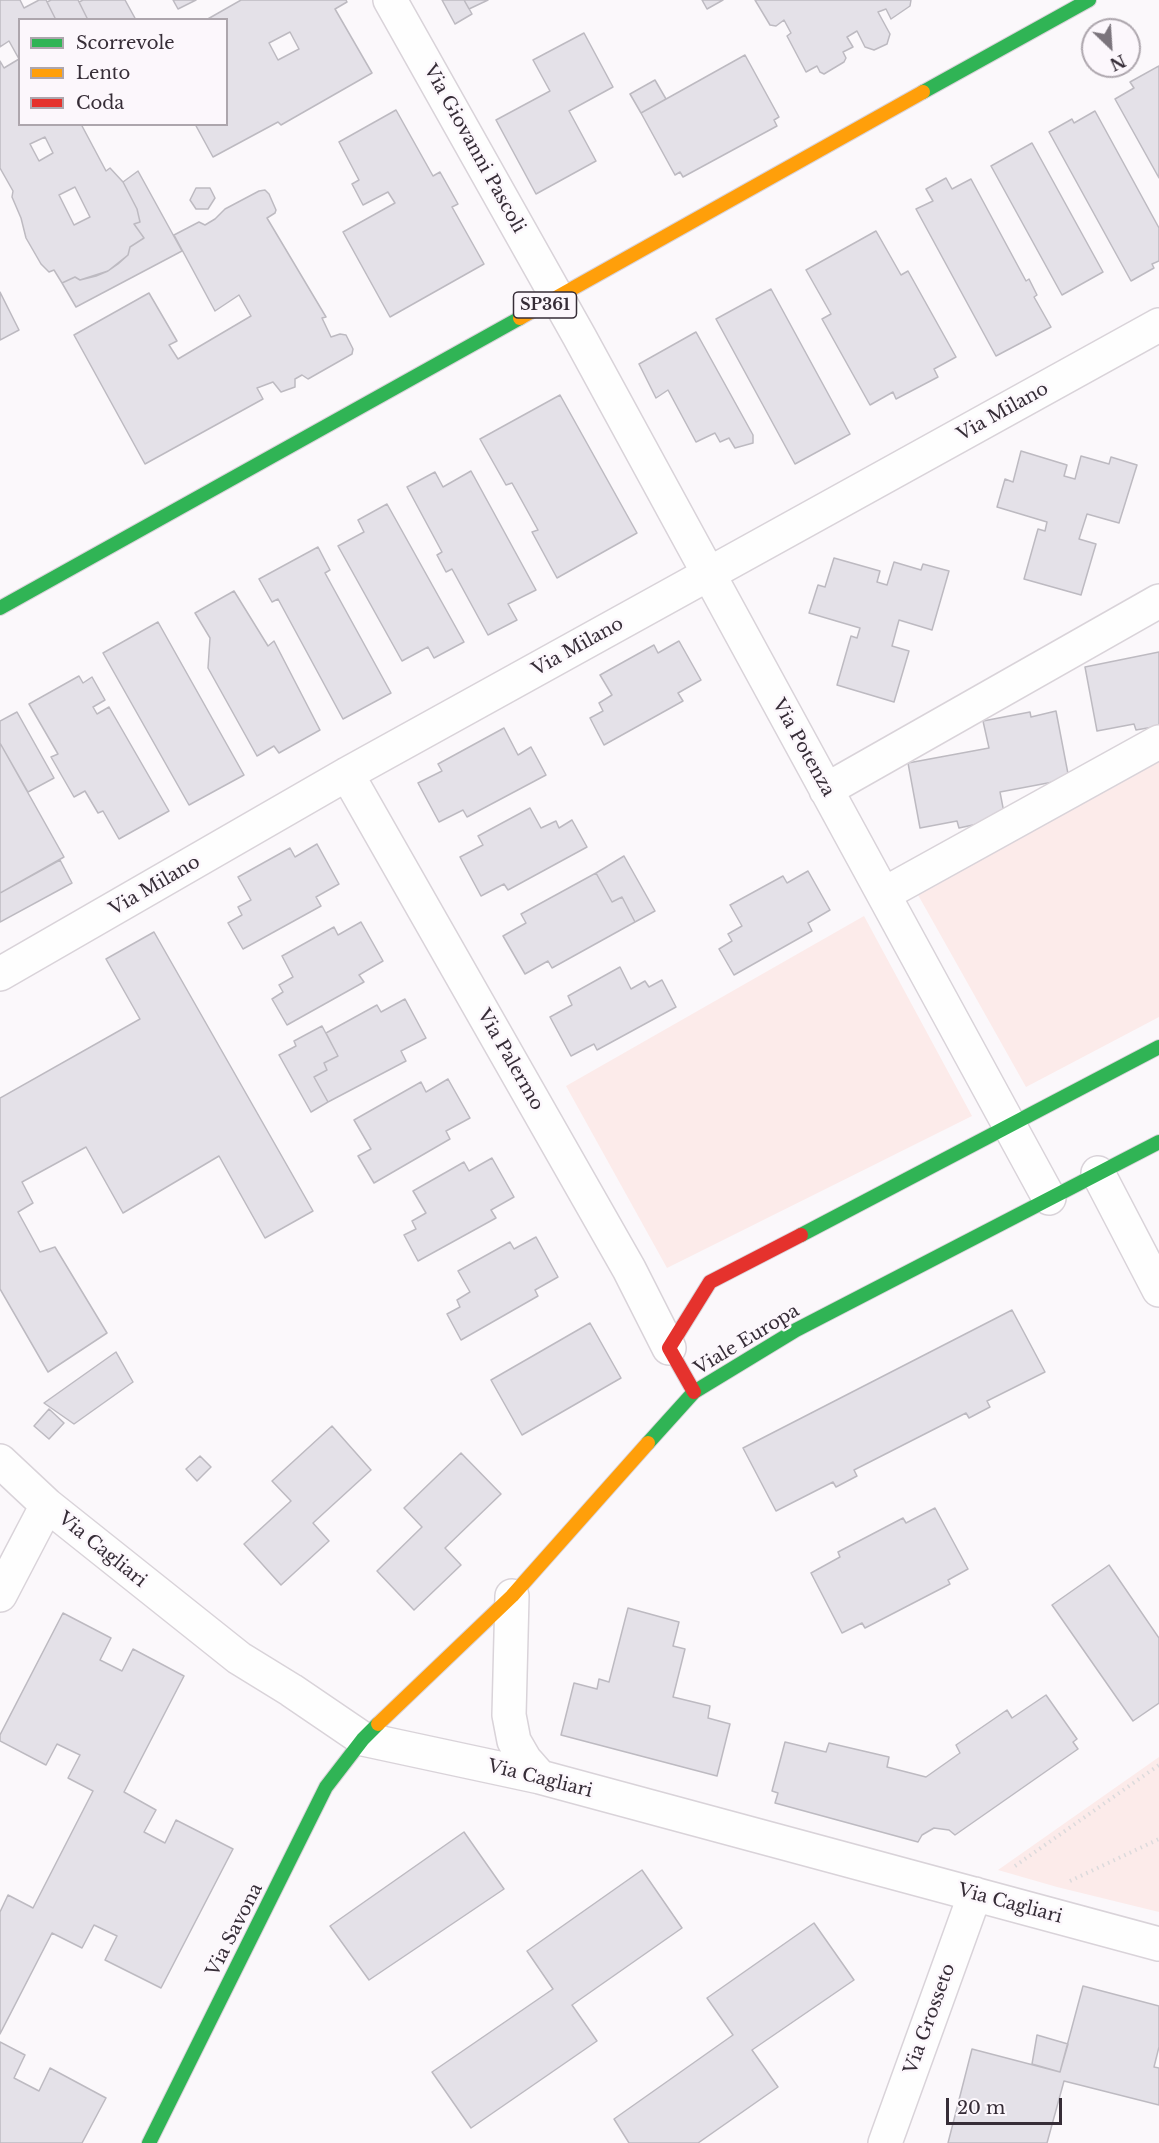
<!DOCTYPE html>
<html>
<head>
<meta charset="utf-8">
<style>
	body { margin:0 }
	#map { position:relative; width:1159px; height:2143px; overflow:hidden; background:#fbf8fb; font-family:"Libre Baskerville",serif }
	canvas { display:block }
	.legend { position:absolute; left:18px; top:18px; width:210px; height:108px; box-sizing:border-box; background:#fcf7fc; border:2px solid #ada6ad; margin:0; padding:8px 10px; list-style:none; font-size:18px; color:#362d37 }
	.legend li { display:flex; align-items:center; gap:12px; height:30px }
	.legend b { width:30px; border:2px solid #ada6ad }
	.north { position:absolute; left:1081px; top:18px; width:60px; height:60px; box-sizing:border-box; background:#fcf7fc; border:2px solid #ada6ad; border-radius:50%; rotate:155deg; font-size:16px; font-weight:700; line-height:24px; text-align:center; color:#362d37 }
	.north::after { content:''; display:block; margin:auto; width:21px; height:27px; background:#7b747c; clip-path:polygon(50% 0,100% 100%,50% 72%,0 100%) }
	.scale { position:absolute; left:946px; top:2098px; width:116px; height:27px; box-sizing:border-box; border:3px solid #362d37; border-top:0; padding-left:8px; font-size:18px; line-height:21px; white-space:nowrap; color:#362d37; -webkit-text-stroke:4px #fcf7fc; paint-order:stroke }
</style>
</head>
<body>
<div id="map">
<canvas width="1159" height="2143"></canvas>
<ul class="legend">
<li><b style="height:8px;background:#30b455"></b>Scorrevole</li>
<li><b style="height:8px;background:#ff9f0a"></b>Lento</li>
<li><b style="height:8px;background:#e5322d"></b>Coda</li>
</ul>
<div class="north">N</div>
<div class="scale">20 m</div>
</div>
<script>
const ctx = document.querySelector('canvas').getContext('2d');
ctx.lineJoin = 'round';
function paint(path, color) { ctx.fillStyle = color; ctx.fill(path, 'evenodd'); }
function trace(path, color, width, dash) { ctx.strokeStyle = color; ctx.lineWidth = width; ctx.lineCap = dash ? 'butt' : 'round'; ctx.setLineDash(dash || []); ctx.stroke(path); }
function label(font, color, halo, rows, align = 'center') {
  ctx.font = font + ' "Libre Baskerville",serif'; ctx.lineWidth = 5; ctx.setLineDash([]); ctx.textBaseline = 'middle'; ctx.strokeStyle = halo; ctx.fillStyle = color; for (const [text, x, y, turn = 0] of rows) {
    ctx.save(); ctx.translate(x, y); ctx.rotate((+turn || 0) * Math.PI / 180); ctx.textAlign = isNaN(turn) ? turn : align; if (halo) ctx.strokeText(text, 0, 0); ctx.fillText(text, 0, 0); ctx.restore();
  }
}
const green = new Path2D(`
	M1159,750V1017L1026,1087L913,886Z
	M864,916L972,1116L667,1268L566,1086Z
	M1159,1757V1912L1057,1887L998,1870Z`);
const building = new Path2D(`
	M0,0H20L24,8L39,0H46L56,20H20V124H81L106,171L110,168L123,182L137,209L140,222L134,224L144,238L130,247L128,255L118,264L108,271L96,276L80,280L75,277L62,283L54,270L49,272L41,264L26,238L21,218L12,197L13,191L0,168V61L4,68L19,59L9,41L0,47ZM45,137L53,153L39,161L30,144ZM75,187L90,217L74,225L59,195Z
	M51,0H78L88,20H56L47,2Z
	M83,0H125L136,20H88L79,2Z
	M173,0H196L178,9Z
	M241,0H346L347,2L335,9L372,73L281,125L278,122L213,157L195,124H226V20H206ZM290,32L299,49L278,60L269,43Z
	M442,0H464L472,14L455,24Z
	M464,0H488L469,9Z
	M702,0H723L707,9Z
	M755,0H911L910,6L891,19L886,9L878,12L890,34L887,44L874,50L865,47L857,31L847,37L853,47L843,52L846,58L844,62L824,74L820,72L817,66L806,72L787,36L791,33L784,20L776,26L770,25Z
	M584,33L613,87L569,111L596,161L536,194L496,120L550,91L533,60Z
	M745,55L779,117L774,120L777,126L683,177L680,172L675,175L641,113Z
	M1159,66V178L1115,99L1134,88L1130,82Z
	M655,80L666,99L641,113L630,94Z
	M396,110L433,176L440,172L458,204L452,207L484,264L390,317L343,232L395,203L388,192L363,205L352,184L359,180L339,142Z
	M1095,111L1159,228V261L1152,264L1154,268L1131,281L1049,132L1072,119L1074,123Z
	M1032,143L1103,272L1062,295L991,166Z
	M138,171L182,251L76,307L62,283L75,277L80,280L108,271L128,255L130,247L144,238L134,224L140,222L137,209L123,182Z
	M946,178L952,189L971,179L1026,281L1029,279L1037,295L1034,297L1051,327L996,356L916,209L933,201L926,189Z
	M196,188H210L215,198L208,209H196L190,200Z
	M265,190L269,194L276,210L275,213L267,218L326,317L322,318L331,337L340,334L346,335L353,349L352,354L308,379L302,375L295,379V387L281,392L273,382L257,388L263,399L145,464L74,335L149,293L177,341L169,345L178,359L251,316L239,295L215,311L174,235L199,222L205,225L215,219L225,209L259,191Z
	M876,231L901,275L908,271L956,357L934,369L938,377L896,399L893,392L870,405L822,319L831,314L806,270Z
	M771,289L850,434L795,464L716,319Z
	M0,292L19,330L0,340Z
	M696,332L753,435V443L735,448L729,438L720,442L715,433L696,442L668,390L656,398L639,364Z
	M560,395L637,533L557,578L532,532L538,530L512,483L506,485L480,439Z
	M1021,451L1067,465L1064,476L1075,479L1081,456L1109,464L1111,457L1137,465L1119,523L1087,514L1079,539L1096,544L1081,595L1024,579L1038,529L1045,531L1047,522L997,507L1005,479L1013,482Z
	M471,471L536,590L508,604L517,620L488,635L452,569L446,572L437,555L442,552L407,487L435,472L443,487Z
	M387,504L464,642L434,658L428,647L402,661L338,546L364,532L358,520Z
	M318,547L330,570L325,573L391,693L343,719L278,599L272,602L259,579Z
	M834,558L880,571L877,582L887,585L894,562L921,570L923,564L949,571L932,630L899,620L892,646L909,651L894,702L837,685L851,636L857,638L860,628L809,613L818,585L825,587Z
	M234,591L268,646L274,641L320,730L279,753L274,746L257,756L208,668L210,638L195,613Z
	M158,622L244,775L189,805L103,653Z
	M679,641L701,680L678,693L683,701L604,745L590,718L603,711L599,703L612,695L600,675L654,645L658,653Z
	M1159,652V726L1136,730L1134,724L1097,731L1085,667Z
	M79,676L83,683L92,677L105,700L93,707L97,714L109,707L169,811L119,839L103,811L98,813L85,791L74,797L51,757L58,754L29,704Z
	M1056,711L1069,779L1000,792L1005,818L959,828L957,821L920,828L908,763L989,748L983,721L1030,712L1031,717Z
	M17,712L54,778L28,792L0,743V721Z
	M504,728L518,755L531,747L546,775L467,817L463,810L439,822L418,783L442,771L438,764Z
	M0,743L64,857L0,893Z
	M530,808L541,828L556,821L559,828L572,820L587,847L508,890L504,884L481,896L460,857L483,845L478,836Z
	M317,844L339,884L316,897L321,906L243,949L228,923L242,915L238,907L251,900L238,877L290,848L295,857Z
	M624,856L655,911L635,922L622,897L612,902L596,873Z
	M60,860L72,883L0,922V893Z
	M808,871L830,910L808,923L812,931L734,975L719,949L732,941L728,934L742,926L730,905L783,876L787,883Z
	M596,873L612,902L622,897L635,922L552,968L548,961L525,974L503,936L526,923L521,914Z
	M361,922L383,961L359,975L364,982L287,1025L272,999L283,992L279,985L293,977L282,956L334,927L338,935Z
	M154,932L313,1211L265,1238L219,1156L123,1213L86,1147L22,1182L33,1203L18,1212L40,1252L55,1247L107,1333L48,1372L0,1289V1098L140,1019L106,959Z
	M620,967L631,989L645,981L649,987L662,980L676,1007L597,1050L594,1044L571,1056L550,1017L572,1005L568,996Z
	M405,999L426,1038L401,1051L406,1061L328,1102L314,1077L327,1070L324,1063L338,1056L326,1033L377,1005L381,1012Z
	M322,1026L338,1056L324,1063L327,1070L314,1077L328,1102L311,1112L279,1055L296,1046L294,1041Z
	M448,1079L470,1118L446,1131L450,1139L374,1183L358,1156L371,1149L354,1120L421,1082L426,1092Z
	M492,1158L514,1197L491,1210L496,1218L418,1261L404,1235L416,1229L412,1221L426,1213L413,1191L464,1162L469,1171Z
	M536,1237L558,1277L535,1290L538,1296L461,1340L447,1314L460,1307L457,1300L470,1292L458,1271L510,1242L514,1249Z
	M1012,1310L1045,1372L987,1401L990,1407L969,1418L966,1413L854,1470L857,1476L836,1487L833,1482L776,1511L743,1448Z
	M590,1323L621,1378L522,1435L491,1380Z
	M116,1352L133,1382L74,1424L44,1403Z
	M49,1409L64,1423L49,1439L34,1426Z
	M332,1426L371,1470L313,1523L329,1541L281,1585L244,1544L291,1501L272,1481Z
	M461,1453L501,1494L445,1548L461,1565L414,1610L377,1571L422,1527L404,1508Z
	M200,1456L211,1467L197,1481L186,1469Z
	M935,1508L968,1569L948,1580L950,1584L865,1628L862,1623L842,1633L811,1573L840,1557L838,1552L903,1518L906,1523Z
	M1109,1565L1159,1638V1703L1133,1721L1052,1605Z
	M628,1608L679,1622L673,1646L685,1649L673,1697L710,1706L708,1718L730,1724L717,1776L561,1735L574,1683L597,1689L599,1679L609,1682Z
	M63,1613L111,1638L100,1660L122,1671L133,1649L184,1676L124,1792L156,1810L144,1832L165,1843L176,1820L233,1849L161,1988L105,1960L117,1936L94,1925L82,1948L52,1933L0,2034V1912L8,1895L33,1908L93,1791L68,1778L80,1755L57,1744L46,1765L0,1741V1735Z
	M1046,1695L1077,1739L1073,1742L1078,1749L955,1835L949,1830L934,1828L922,1835L918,1842L775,1803L778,1793L772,1791L785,1742L826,1752L829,1743L889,1757L887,1767L926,1777L960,1753L956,1745L1007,1710L1012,1718Z
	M464,1832L504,1889L369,1980L330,1926Z
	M642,1870L682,1928L572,2005L597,2041L471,2128L432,2072L553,1989L527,1951Z
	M814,1923L854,1980L752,2050L778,2087L698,2143H629L614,2119L733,2035L707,1998Z
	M1083,1986L1159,2006V2047L1154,2067L1159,2068V2105L1064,2081L1047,2143H948L972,2049L1060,2072Z
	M1037,2035L1068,2044L1060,2072L1032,2064Z
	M0,2042L25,2055L14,2078L39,2091L50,2068L106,2098L82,2143H0Z`);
const path = new Path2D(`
	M1015,1866L1159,1765
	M1070,1881L1159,1839`);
const street = new Path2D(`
	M390,0L579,336L1049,1198
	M347,774L629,1269L669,1348
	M826,790L1159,601
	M884,894L1159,742
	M0,974L347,774L1159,325
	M1098,1173L1159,1290
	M0,1461L47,1505L239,1658L291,1690L363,1739L540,1777L1159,1944
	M0,1595L47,1505
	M512,1596L509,1715L514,1741L525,1760L540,1777
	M885,2143L975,1894`);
const fast = new Path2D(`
	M923,92L1089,0
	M0,608L520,318
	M801,1235L1159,1047
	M648,1443L694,1392L796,1330L1159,1142
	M149,2143L326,1787L363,1739L378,1724`);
const slow = new Path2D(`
	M520,318L923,92
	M378,1724L512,1596L648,1443`);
const jam = new Path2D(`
	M694,1392L669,1348L710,1282L801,1235`);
const shields = [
	[545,305,63]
];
const shieldNames = [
	["SP361",545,305]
];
const streetNames = [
	["Via Giovanni Pascoli",474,149,61],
	["Via Milano",1003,412,-29],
	["Via Milano",578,647,-29],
	["Via Potenza",803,748,61],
	["Via Milano",155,886,-30],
	["Via Palermo",510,1060,60],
	["Viale Europa",747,1340,-31],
	["Via Cagliari",102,1550,39],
	["Via Cagliari",540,1779,14],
	["Via Cagliari",1010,1904,15],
	["Via Savona",235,1930,-63],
	["Via Grosseto",930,2019,-70]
];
paint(green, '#fcebea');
paint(building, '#e4e1e8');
trace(building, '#bdbac1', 1.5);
trace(street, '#d9d3d9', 36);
trace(fast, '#d9d3d9', 16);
trace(slow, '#d9d3d9', 16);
trace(jam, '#d9d3d9', 16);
trace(path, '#dcdadc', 4, [1.5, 4.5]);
trace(street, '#fefefe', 33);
trace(fast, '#30b455', 14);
trace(slow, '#ff9f0a', 14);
trace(jam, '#e5322d', 14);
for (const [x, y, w] of shields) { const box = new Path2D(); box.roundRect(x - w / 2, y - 13, w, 26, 4.5); ctx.fillStyle = '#fcf7fc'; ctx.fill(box); trace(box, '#362d37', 1.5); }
label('bold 16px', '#362d37', null, shieldNames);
label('18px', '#362d37', '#fcf7fc', streetNames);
</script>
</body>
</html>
